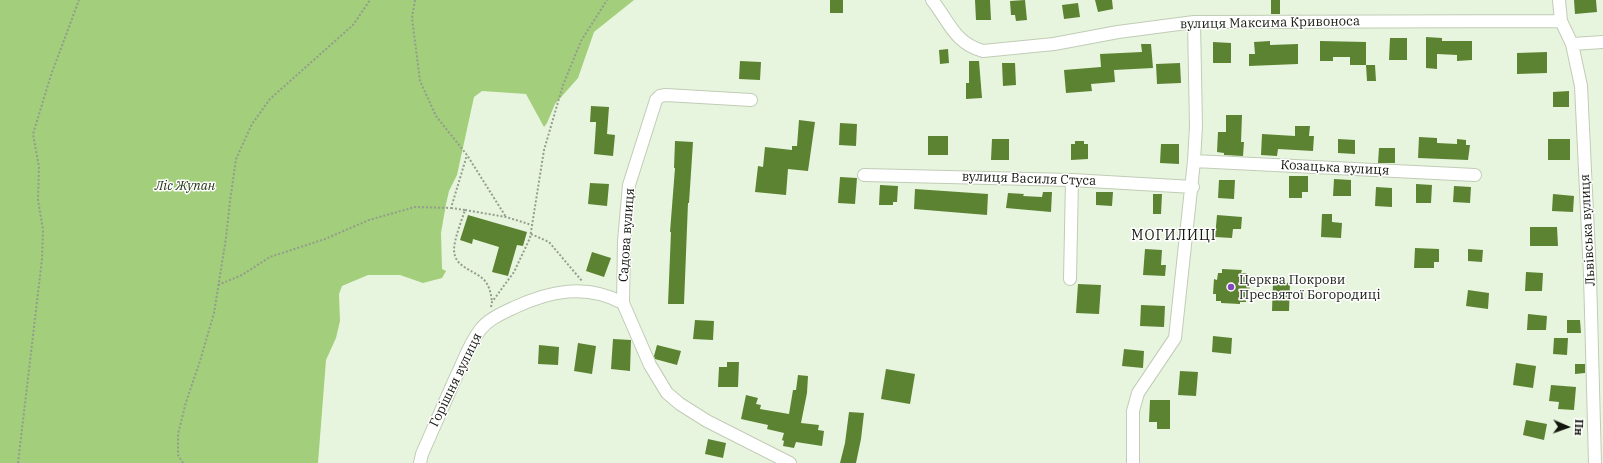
<!DOCTYPE html>
<html>
<head>
<meta charset="utf-8">
<style>
	body { margin:0 }
	#map { position:relative; width:1603px; height:463px; overflow:hidden; background:#e8f5de; font-family:"IBM Plex Serif",serif }
	canvas { display:block }
	.north { position:absolute; left:1547px; top:407px; width:40px; height:40px; -webkit-text-stroke:3px #fff; paint-order:stroke; rotate:92deg; font-size:11px; font-weight:700; line-height:16px; text-align:center; color:#13170f }
	.north::after { content:''; display:block; margin:auto; width:14px; height:18px; background:#13170f; clip-path:polygon(50% 0,100% 100%,50% 72%,0 100%) }
</style>
</head>
<body>
<div id="map">
<canvas width="1603" height="463"></canvas>
<div class="north">Пн</div>
</div>
<script>
const ctx = document.querySelector('canvas').getContext('2d');
ctx.lineJoin = 'round';
function paint(path, color) { ctx.fillStyle = color; ctx.fill(path, 'evenodd'); }
function trace(path, color, width, dash) { ctx.strokeStyle = color; ctx.lineWidth = width; ctx.lineCap = dash ? 'butt' : 'round'; ctx.setLineDash(dash || []); ctx.stroke(path); }
function label(font, color, halo, rows, align = 'center') {
  ctx.font = font + ' "IBM Plex Serif",serif'; ctx.lineWidth = 3; ctx.setLineDash([]); ctx.textBaseline = 'middle'; ctx.strokeStyle = halo; ctx.fillStyle = color; for (const [text, x, y, turn = 0] of rows) {
    ctx.save(); ctx.translate(x, y); ctx.rotate((+turn || 0) * Math.PI / 180); ctx.textAlign = isNaN(turn) ? turn : align; if (halo) ctx.strokeText(text, 0, 0); ctx.fillText(text, 0, 0); ctx.restore();
  }
}
const forest = new Path2D(`
	M0,0H634L594,32L578,78L555,104L547,123L544,127L526,94L482,91L474,97L457,175L449,191L446,204L441,233L442,269L446,271L442,278L423,283L400,275H368L342,286L339,294L340,321L336,338L326,360L318,463H0Z`);
const building = new Path2D(`
	M830,0H843V13H830Z
	M975,0H990L991,20H976Z
	M1025,0L1027,20L1016,21L1015,15H1011L1010,1Z
	M1095,0H1112L1113,9L1098,12Z
	M1271,0H1280V14H1271Z
	M1574,0H1596L1597,12L1575,14Z
	M1078,3L1080,17L1064,19L1062,5Z
	M1426,37L1442,38V41H1472V60L1457,61V55L1437,54V69L1426,68Z
	M1390,38H1407V60H1389Z
	M1270,41V45L1298,44V64L1249,66V54H1255L1254,42Z
	M1320,41L1366,42V65H1350V57H1333V61H1320Z
	M1213,42L1231,43V63H1213Z
	M1141,44H1151L1153,68L1114,70L1115,82L1091,84L1092,91L1066,93L1064,70L1101,67L1100,54L1142,52Z
	M948,49L949,63L940,64L939,50Z
	M1547,52V73L1517,74V53Z
	M740,61L761,62L760,80L739,79Z
	M969,61H979L982,98L966,99V83H969Z
	M1002,63H1015L1016,85L1003,86Z
	M1180,63L1181,83L1157,84L1156,64Z
	M1366,65H1375L1376,81H1367Z
	M1569,91V107H1553V92Z
	M591,106L609,107L607,134L615,135L613,156L594,154L596,124V122H590Z
	M1226,115H1242L1241,142H1244L1243,156L1224,155V153L1217,152L1218,132H1226Z
	M799,120L815,122L808,171L788,169L786,195L755,192L758,166L763,167L765,147L792,150V146H797Z
	M840,123L857,124L856,146L839,145Z
	M1295,126H1310L1309,136H1314L1313,151L1278,149L1277,156L1261,155L1262,134L1295,136Z
	M928,136H948V155H928Z
	M1419,137L1437,138V143L1457,144V139L1466,140V145H1470L1468,160L1418,158Z
	M992,139H1009V160H991Z
	M1338,139L1355,140V154L1338,153Z
	M1548,139H1570V160H1548Z
	M675,141L693,142L689,203H688L684,304H668L671,232H670L675,168H674Z
	M1075,141H1084V144H1088V159L1071,160V144H1075Z
	M1161,144H1179V164L1160,163Z
	M1379,148H1395V163H1378Z
	M1289,176H1308V192H1302V198H1289Z
	M840,177L857,178L855,204L838,203Z
	M1334,179L1351,180V196H1333Z
	M1219,180H1235L1234,199L1218,198Z
	M590,183L609,184L607,206L588,204Z
	M1416,184L1432,185L1431,203H1416Z
	M880,185L898,186L897,202H893V205H879Z
	M1454,186L1471,187L1470,203L1453,202Z
	M1376,187L1392,188V207L1375,206Z
	M915,189L988,194L987,215L914,209Z
	M1043,192H1052L1051,212L1006,208L1008,193L1024,194L1023,196L1042,197Z
	M1096,192H1113L1112,206L1096,205Z
	M1153,194H1162L1161,214H1153Z
	M1553,194L1574,196L1573,212L1552,211Z
	M1322,214H1332V222L1342,223L1341,238L1321,237Z
	M468,215L527,232L523,246L517,245L508,276L492,272L499,247L473,239L472,244L460,240Z
	M1217,215L1242,217L1241,229H1233L1232,238L1215,237Z
	M1530,227H1557L1558,246H1530Z
	M1415,248L1439,249V262H1434V268H1414Z
	M1145,249L1162,250L1161,265H1166L1165,276L1143,275Z
	M1468,249L1483,250L1482,262L1468,261Z
	M592,252L611,258L604,277L586,271Z
	M1222,269L1242,270L1241,273H1247V280L1250,281L1249,295H1246V302H1240V304L1221,303V301H1216V294H1213L1214,279L1217,280L1218,273H1222Z
	M1526,272L1543,273L1542,291H1525Z
	M1273,282L1290,283L1289,311H1272Z
	M1078,284L1101,285L1099,314L1076,313Z
	M1468,290L1489,293L1488,309L1466,306Z
	M1141,305L1165,306L1164,327L1140,326Z
	M1528,314L1547,316L1546,330H1527Z
	M695,320L714,321L713,340L693,339Z
	M1567,320H1580L1581,333H1567Z
	M1213,336L1232,338L1231,354L1212,352Z
	M1554,338H1568L1567,355L1553,354Z
	M613,339L631,340L630,371L611,369Z
	M578,343L596,346L592,374L574,371Z
	M539,345L559,347L558,365L538,364Z
	M657,345L681,351L677,365L655,359L654,356Z
	M1124,349L1144,351L1143,368L1122,366Z
	M727,362H739L738,387H718L719,367H727Z
	M1516,363L1536,366L1533,388L1513,385Z
	M1575,364H1585V373L1575,374Z
	M886,369L915,374L910,404L881,399Z
	M1180,371L1198,372L1196,396L1178,395Z
	M798,375L808,376L807,393L801,423L819,425L818,430L824,431L822,446L796,442L794,448L783,446L784,441L782,440L784,433L767,429L768,425L741,419L746,395L758,398L756,404L761,405L760,409L789,414L793,390H796Z
	M1551,385L1576,387L1574,410L1558,409L1559,402L1549,401Z
	M1150,400H1170V429H1157V422H1149Z
	M849,412L864,413L861,439L856,463H840L845,443Z
	M1526,420L1547,424L1544,440L1523,435Z
	M708,439L726,443L723,458L705,454Z`);
const path = new Path2D(`
	M415,0L412,18L420,81L436,116L467,155L506,217
	M451,208L465,210C461,222 455,237 454,249C454,269 475,269 485,281C490,287 491,295 492,302
	M465,210L506,217L532,225
	M531,234L549,242L582,281
	M218,285L242,275L270,257L325,239L369,220L415,207L451,208L467,155
	M491,307L492,302L514,272L530,238L544,150L563,85L581,41L607,0
	M18,463L42,259L43,230L38,200L39,167L33,134L51,75L79,0
	M183,463L178,455V434L186,402L200,361L214,313L226,238L230,201L236,159L252,124L270,99L353,25L370,0`);
const minor = new Path2D(`
	M932,0C949,21 954,43 983,51L1054,44L1118,32L1194,22L1561,21
	M1559,0L1561,21L1572,44L1581,86L1590,275L1595,463
	M1572,44L1603,42
	M751,100L666,95L660,96L656,100L629,185L624,241L623,303L650,365L667,393L680,404L707,421L790,463
	M1194,161L1475,175
	M864,175L1072,180L1193,187
	M1070,279L1072,180
	M420,463L422,454C433,429 444,404 455,379C463,363 469,344 480,330C488,319 501,314 513,308C549,291 586,283 623,303
	M1133,463V411L1138,393L1175,338L1194,161L1196,126L1194,22`);
const markers = [
	[1231,287,4,"#8348be"]
];
const streetNames = [
	["вулиця Максима Кривоноса",1270,23,-1],
	["Козацька вулиця",1335,168,3],
	["вулиця Василя Стуса",1029,179,2],
	["Львівська вулиця",1588,230,-93],
	["Садова вулиця",627,235,-86],
	["Горішня вулиця",456,380,-64]
];
const parkNames = [
	["Ліс Жупан",185,186]
];
const poiNames = [
	["Церква Покрови",1239,280],
	["Пресвятої Богородиці",1239,295]
];
const neighbourhoodNames = [
	["МОГИЛИЦІ",1174,236]
];
paint(forest, '#a3ce7b');
paint(building, '#5b8332');
trace(minor, '#c0ccb6', 14);
trace(path, '#939d8c', 2, [2, 2]);
trace(minor, '#fff', 12);
for (const [x, y, r, color] of markers) { const dot = new Path2D(); dot.arc(x, y, r, 0, 2 * Math.PI); ctx.fillStyle = color; ctx.fill(dot); trace(dot, '#fff', 1.5); }
label('13px', '#13170f', '#fff', streetNames);
label('italic 13px', '#243513', '#fff', parkNames);
label('13px', '#13170f', '#fff', poiNames, 'left');
ctx.letterSpacing = '1px';
label('14px', '#13170f', '#fff', neighbourhoodNames);
ctx.letterSpacing = '0px';
</script>
</body>
</html>
